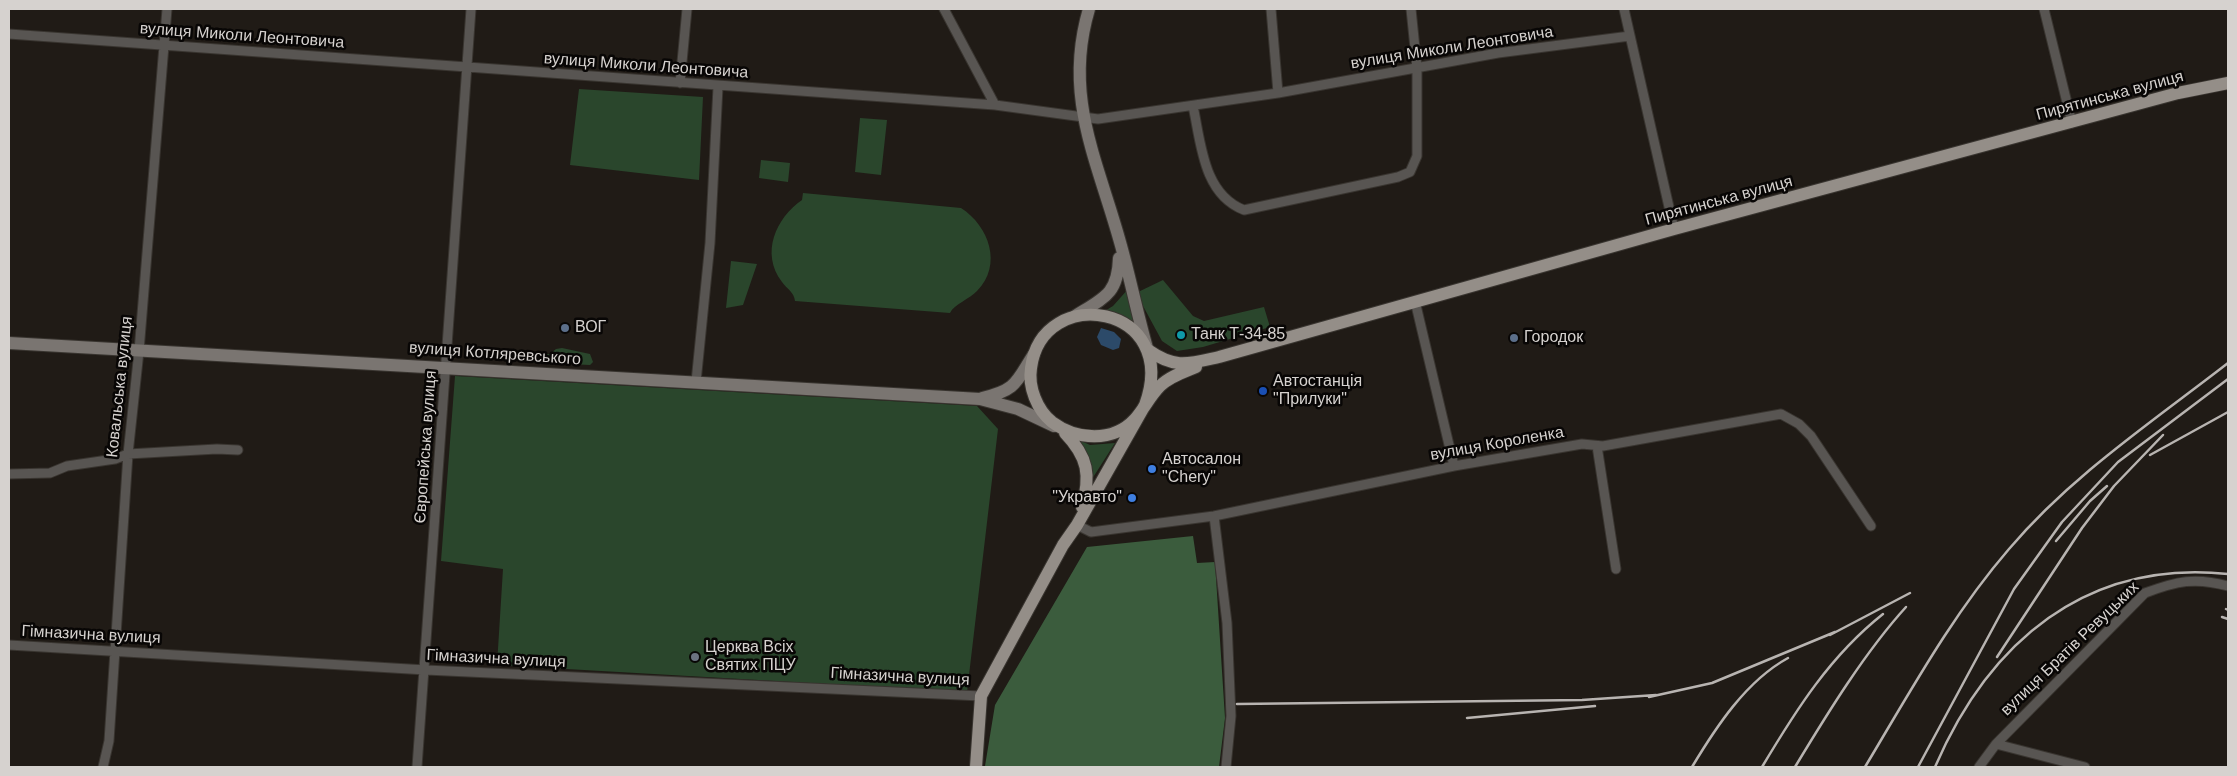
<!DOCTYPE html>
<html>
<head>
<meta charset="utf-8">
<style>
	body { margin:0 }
	#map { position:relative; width:2237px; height:776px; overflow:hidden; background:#201b16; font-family:Helvetica,sans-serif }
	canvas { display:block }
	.frame { position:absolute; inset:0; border:10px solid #d6d2cf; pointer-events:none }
</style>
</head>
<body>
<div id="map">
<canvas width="2237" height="776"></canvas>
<div class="frame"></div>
</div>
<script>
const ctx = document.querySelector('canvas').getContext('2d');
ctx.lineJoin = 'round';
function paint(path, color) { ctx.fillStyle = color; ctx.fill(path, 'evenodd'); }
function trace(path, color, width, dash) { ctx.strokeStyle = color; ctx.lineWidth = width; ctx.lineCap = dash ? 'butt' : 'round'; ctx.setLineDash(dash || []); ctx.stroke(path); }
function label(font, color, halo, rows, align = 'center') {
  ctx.font = font + ' Helvetica,sans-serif'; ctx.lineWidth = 5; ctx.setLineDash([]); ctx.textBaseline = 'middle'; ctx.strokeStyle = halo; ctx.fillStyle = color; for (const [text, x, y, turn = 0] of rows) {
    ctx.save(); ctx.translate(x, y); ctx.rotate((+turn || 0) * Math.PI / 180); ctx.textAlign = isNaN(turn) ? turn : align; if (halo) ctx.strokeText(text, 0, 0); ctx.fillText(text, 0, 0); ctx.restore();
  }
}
const green = new Path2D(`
	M579,89L703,97L699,180L570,165Z
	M860,118L887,120L881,175L855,172Z
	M761,160L790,163L788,182L759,178Z
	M803,193L961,208C989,226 1003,265 977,291C970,299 954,304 950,313L795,301C794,292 787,289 782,282C760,253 776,218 802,200Z
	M731,261L757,264L743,305L726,308Z
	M1163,280L1193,316L1204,321L1264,307L1270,327L1203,347L1177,351L1162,341L1136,293Z
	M1129,288L1138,325L1126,319L1103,312L1113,306Z
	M562,348L590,354L593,362L590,365L526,362L525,359L527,355L550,354L556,349Z
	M455,376L977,406L998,429L967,692L497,665L503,569L441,561Z
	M1079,440L1090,445L1115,443L1092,479L1089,458Z`);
const forest = new Path2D(`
	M1193,536L1197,563L1215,562L1225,718L1219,767L985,766L995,705L1087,547Z`);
const water = new Path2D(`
	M1101,328L1114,332L1121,339L1119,348L1113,350L1101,345L1097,337Z`);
const minor = new Path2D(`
	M944,9L995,105
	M1271,9L1278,93
	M1624,9L1674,229
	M2044,9L2072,123
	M9,34L995,105L1098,119L1278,93L1498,53L1630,36
	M680,83L687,9
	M1193,106C1201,143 1203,194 1244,210L1398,177L1410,172L1417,156V68L1411,9
	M1415,301L1454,466
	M696,382L710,243L718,87
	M1597,446L1616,569
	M9,474L50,473L67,466L115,459L128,454L217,449L238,450
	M1214,516L1227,623L1231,716L1226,767
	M1077,525L1091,532L1214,516L1454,466L1582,444L1603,446L1781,414L1799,424L1811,436L1871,526
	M9,645L426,670L981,696
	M1996,744L2085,767
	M103,767L109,741L128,454L139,351L167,9
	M417,767L471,9
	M1979,767L1996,744L2145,593C2177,581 2195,577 2228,586`);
const secondary = new Path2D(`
	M1089,9C1063,96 1097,159 1120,242C1130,277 1137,313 1147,348
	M1075,316C1104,298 1118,294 1119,258
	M9,343L980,399L1018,409L1054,426
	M982,398C1017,390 1016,382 1034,354`);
const primary = new Path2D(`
	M1148,350C1175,369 1188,364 1219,357L1674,229L2178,93L2228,83
	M1065,433C1088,457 1091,475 1082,507
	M976,767L981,696L1063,545L1077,525L1145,405C1182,304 1042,282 1031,368C1028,387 1037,410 1052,422C1076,440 1113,443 1135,419C1144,409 1150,396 1160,386C1170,376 1184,372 1196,367`);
const rail = new Path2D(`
	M2150,455L2228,412
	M2056,541L2090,501L2107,486
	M2226,609L2228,610
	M2222,617L2228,619
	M1830,635L1910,593
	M1997,657L2082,528L2114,486L2163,435
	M1649,697L1712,683L1835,632
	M1237,704L1582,700L1656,695
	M1467,718L1595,706
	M1692,767C1716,727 1746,681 1788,658
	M1762,767C1796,710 1830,656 1883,614
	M1795,767C1827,714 1865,652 1906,607
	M1865,767C1910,692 1952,615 2009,549C2072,475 2152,422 2228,363
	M1918,767L2014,589L2062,522L2118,462L2228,379
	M1935,767C1989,642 2086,559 2228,574`);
const markers = [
	[565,328,5,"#5c6f8a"],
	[1181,335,5,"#0f9aa8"],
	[1514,338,5,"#5c6f8a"],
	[1263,391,5,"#1a4fb4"],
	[1152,469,5,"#3f7fe0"],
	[1132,498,5,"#3f7fe0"],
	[695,657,5,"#6b7280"]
];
const streetNames = [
	["вулиця Миколи Леонтовича",242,36,4],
	["вулиця Миколи Леонтовича",1452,48,-9],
	["вулиця Миколи Леонтовича",646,66,4],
	["Пирятинська вулиця",2110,96,-15],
	["Пирятинська вулиця",1719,201,-15],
	["вулиця Котляревського",495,354,4],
	["Ковальська вулиця",120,387,-84],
	["вулиця Короленка",1497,444,-10],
	["Європейська вулиця",426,447,-86],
	["Гімназична вулиця",91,635,3],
	["вулиця Братів Ревуцьких",2070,649,-44],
	["Гімназична вулиця",496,659,3],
	["Гімназична вулиця",900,677,3]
];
const poiNames = [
	["ВОГ",575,328],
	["Танк Т-34-85",1191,335],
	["Городок",1524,338],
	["Автостанція",1273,382],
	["\"Прилуки\"",1273,400],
	["Автосалон",1162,460],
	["\"Chery\"",1162,478],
	["\"Укравто\"",1122,498,"right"],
	["Церква Всіх",705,648],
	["Святих ПЦУ",705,666]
];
paint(green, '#2a462c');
paint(forest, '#3b5c3d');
paint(water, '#2c4a69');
trace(minor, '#393530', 11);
trace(secondary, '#393530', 14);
trace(primary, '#393530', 14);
trace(minor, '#585552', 9);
trace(secondary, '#7a7571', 12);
trace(primary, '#948e88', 12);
trace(rail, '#b8b4b1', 2.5);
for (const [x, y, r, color] of markers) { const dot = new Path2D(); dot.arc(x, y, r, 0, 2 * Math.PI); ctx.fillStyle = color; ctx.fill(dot); trace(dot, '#080605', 2); }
label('16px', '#d6d2cf', '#080605', streetNames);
label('16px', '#d6d2cf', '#080605', poiNames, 'left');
</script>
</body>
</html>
